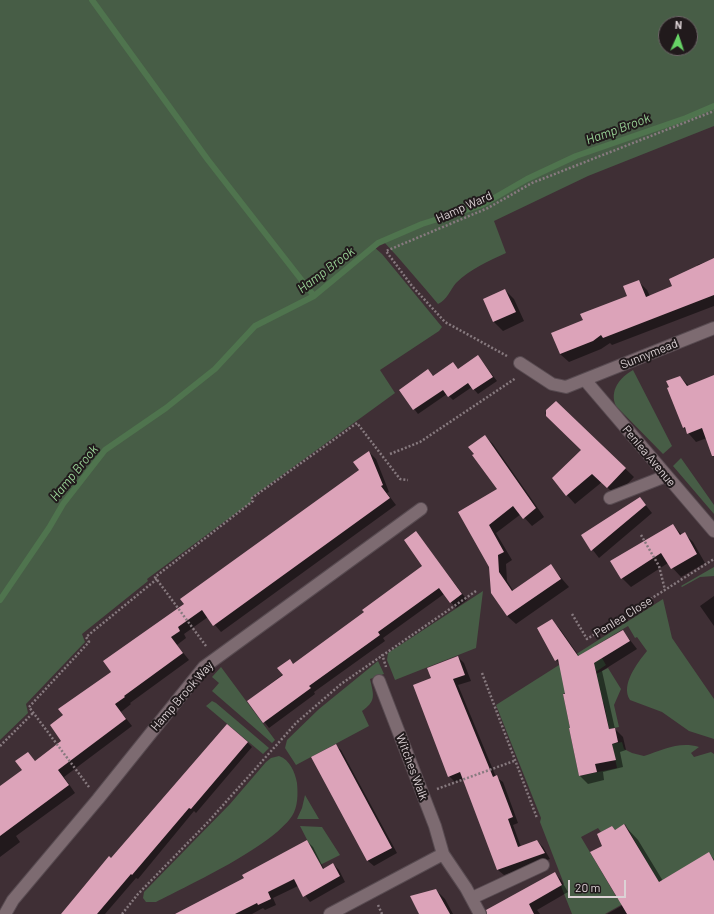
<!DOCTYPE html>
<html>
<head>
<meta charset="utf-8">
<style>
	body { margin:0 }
	#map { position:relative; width:714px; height:914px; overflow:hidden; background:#3f2f35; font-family:Barlow,sans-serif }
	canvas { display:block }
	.north { position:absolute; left:658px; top:16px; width:40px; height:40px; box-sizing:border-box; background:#211a1c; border:1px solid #6c6466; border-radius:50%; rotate:3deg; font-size:11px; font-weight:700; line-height:16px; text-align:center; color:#dcd2d5 }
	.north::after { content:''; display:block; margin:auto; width:14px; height:18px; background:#67d466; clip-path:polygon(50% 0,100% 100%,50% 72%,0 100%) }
	.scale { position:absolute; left:568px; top:880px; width:58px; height:18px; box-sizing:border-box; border:2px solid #dcd2d5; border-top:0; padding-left:5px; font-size:12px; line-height:14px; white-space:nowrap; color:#dcd2d5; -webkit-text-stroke:3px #211a1c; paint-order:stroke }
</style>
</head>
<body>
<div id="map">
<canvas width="714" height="914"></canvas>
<div class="north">N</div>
<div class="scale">20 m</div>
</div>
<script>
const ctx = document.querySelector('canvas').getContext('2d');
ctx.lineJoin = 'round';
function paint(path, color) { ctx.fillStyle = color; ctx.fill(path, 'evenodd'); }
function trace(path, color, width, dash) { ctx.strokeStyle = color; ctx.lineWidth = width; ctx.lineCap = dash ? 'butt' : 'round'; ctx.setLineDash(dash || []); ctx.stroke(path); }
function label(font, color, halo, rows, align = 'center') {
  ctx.font = font + ' Barlow,sans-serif'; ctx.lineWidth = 4; ctx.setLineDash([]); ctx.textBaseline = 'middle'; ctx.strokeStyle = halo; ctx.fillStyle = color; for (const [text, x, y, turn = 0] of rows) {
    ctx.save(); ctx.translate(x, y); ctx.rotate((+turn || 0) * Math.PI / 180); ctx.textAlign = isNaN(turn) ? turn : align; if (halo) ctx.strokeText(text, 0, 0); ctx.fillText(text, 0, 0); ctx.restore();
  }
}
const green = new Path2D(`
	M0,0H714V126L588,176L494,221L506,253C489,261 470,269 456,283C450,290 447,300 438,304C420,283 402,261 383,241L374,247L382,254L442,327L439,331L380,370L395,393L252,497L251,502L147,579L148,581L82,634L85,642L26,704L28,713L0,740ZM666,24H690V48H666Z
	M633,370L672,446L663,454L616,406C609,391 620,377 633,370Z
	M681,458L714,505V514L673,466Z
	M714,567V576L700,577L682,587L681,586Z
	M483,591L476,648L395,680L387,660L388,653Z
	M663,599L672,638L714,699V739L689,731L662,712L630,700C620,685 638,662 647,651L637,637L635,638L628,626L595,646L606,665L563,694L570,728H569L579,776L617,768L612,744L622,742L624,749L632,753L644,756C663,750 679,741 699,747L691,753L694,757L711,752L714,754V861L709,853L646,890L655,876L625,824L615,830L612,826L601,832L598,828L581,837L617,898L628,901L605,914H572L561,886L564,884L540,822L541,818L496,705Z
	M378,661L384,674L370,679C374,696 376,701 362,711L369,726L296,765L285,748L287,740L319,709Z
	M221,667L275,740L272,743L212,691L219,683L212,677Z
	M608,668L621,689L614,705L619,727L609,729L604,703H603L594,675Z
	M212,701L216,703L269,748L263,754L206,706Z
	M279,756C290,760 295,772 297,783C298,794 298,807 292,816C271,847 191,884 156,902H146L143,898L144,892L230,804L266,762L271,758Z
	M305,795L319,819H297L302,808Z
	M300,826L322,827L340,855L320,865Z`);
const shadow = new Path2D(`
	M714,259V306L612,345L610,343L601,349L569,362L560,354L584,321L629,296L639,282L647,290L650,296L674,286L698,267L697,265Z
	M505,290L514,299L524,321L503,331L494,322L484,300Z
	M478,356L497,381L478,394L472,387L453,400L447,394L418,414L400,390L428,370L434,377L453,363L459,370Z
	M714,376V457L707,438L696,442L684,428L680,377L689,386Z
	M556,402L634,477L616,496L602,482L575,504L567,495L583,450L545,413Z
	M485,436L493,444L544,517L532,526L521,514L496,533L512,560L506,564L507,581L514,592L551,566L569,587L516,624L507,616L490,567L459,513L499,489Z
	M369,452L376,459L389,492L387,493L396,505L221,632L208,617L184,634L186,638L177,645L189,660L130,703L131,704L121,712L132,726L64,777L75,793L16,836L20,842L0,857V788L23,770L28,753L36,762L62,741L112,672L185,604L360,471Z
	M640,498L652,513L599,558L582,536Z
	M673,525L682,535L685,534L693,542L705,563L681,577L668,563L631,587L622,578L611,562Z
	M416,532L467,600L456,608L444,594L383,638L385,641L314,692L315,694L269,728L248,701L424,566Z
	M714,596V626L700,606Z
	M552,621L560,629L579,656L623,631L637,649L602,671L615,729L623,737L626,750L620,752L623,767L603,772L604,780L588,784L580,776L566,694L560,664L556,660Z
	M458,657L464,663L471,681L458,685L496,777L503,782L518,823L513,825L521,847L537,841L543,847L550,859L504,875L498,870L463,779L455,782L449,776L432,679Z
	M247,742L252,747L196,813L194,811L138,879L136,878L105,914H62L111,859Z
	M335,745L341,750L397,853L374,866L368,861L313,758Z
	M624,825L638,840L663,881L709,854L714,859V914H607L623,905L603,846Z
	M307,841L313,847L324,869L333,864L339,870L345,882L310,902L298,886L273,898L276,905L265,910L263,908L252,914H179L245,878Z
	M555,873L561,880L568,892L537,910L540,914H498Z
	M436,890L445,899L453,914H420Z`);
const stream = new Path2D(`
	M92,0L208,160L314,296
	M0,600L49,528L63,504L105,450L166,408L215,369L255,326L314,296L378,243L422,224L482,205L527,179L576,156L686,118L714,106`);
const building = new Path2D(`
	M714,258V295L603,338L601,335L593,341L560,354L551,333L583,320L580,314L627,296L623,286L639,280L646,297L672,286L669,279Z
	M505,289L516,312L493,322L483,299Z
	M478,355L493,377L473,390L468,383L448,397L443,390L413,410L399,390L428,369L433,376L453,362L458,369Z
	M714,375V456H712L702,428L687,434L685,427L683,428L667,388L669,387L666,381L680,376L687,386Z
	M556,401L626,468L607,488L592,474L566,496L552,478L581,450L546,416V410Z
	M485,435L536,508L523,519L513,506L489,525L504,552L498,555L499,572L512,591L551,564L561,579L507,616L491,593L489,567L458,512L497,489L472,455L474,454L468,447Z
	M369,451L383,485L381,486L390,498L213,626L202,610L178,627L180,631L171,637L183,653L124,696L125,697L115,704L126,719L58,770L69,785L0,836V786L22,770L15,761L28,752L35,761L61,741L50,725L63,715L58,709L111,672L103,661L184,604L180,599L359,470L353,462Z
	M640,497L646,505L591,551L581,535Z
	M673,524L680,535L685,532L697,554L671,569L661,553L621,579L610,561Z
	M416,531L462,594L450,603L439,588L378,632L380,635L309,686L311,688L263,723L247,701L283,675L277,668L290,659L293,664L364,612L362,610L422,566L404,540Z
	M552,619L578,656L623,630L630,641L594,663L609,729L615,728L618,742L612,744L616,760L595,764L597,772L579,776L569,728H570L563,694H565L558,659L555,661L537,628Z
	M458,656L465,675L453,679L493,777L497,775L513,817L508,819L518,847L537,840L545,853L497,870L460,772L448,777L413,685L431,678L427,668Z
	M227,724L248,742L191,809L189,808L132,875L131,874L97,914H61L109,856L111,858Z
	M336,744L392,848L367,861L311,757Z
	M624,824L659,882L709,852L714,861V914H627L590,852L602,846L597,834L612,826L615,830Z
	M307,840L323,869L333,863L340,876L303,897L294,879L268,892L271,899L258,905L257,903L235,914H175L244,878L242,875Z
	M555,872L562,885L529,904L534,914H487L486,910Z
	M436,889L450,914H419L410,896Z`);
const path = new Path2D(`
	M507,356L445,322L412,286L386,251L488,208L532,183L714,111
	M390,454L420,442L516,378
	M641,535L659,566L665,590
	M572,614L587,639L714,559
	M206,646L155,577L253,501L252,498L357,423L400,479L408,480
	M382,654L386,667
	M482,673L537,818
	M0,746L33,713
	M89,787L29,707L89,642L86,637L157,579
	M437,789L514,761
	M378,905L382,914
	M122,914L138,894L209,821L296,723L341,684L476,591`);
const minor = new Path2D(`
	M520,363L552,384L566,387L714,328
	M585,380L714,531
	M610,498L666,476
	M379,681L435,826L443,854L466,888L480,914
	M472,898L543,865
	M5,914L13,900L98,799L204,667L421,509
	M330,914L443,854`);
const streetNames = [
	["Hamp Ward",464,207,-24],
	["Sunnymead",649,354,-22],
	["Penlea Avenue",649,456,50],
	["Penlea Close",623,617,-32],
	["Hamp Brook Way",182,696,-49],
	["Witches Walk",412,767,69]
];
const waterNames = [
	["Hamp Brook",618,129,-20],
	["Hamp Brook",326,270,-37],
	["Hamp Brook",74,473,-51]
];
paint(green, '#475d46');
paint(shadow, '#0007');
trace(stream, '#4f744e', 6);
paint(building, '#dca3b9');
trace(minor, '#584b51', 14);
trace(path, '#877a7f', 2.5, [2, 2]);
trace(minor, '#7d6b71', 12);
label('12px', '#dcd2d5', '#211a1c', streetNames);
label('italic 13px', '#97d094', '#211a1c', waterNames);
</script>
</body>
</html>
